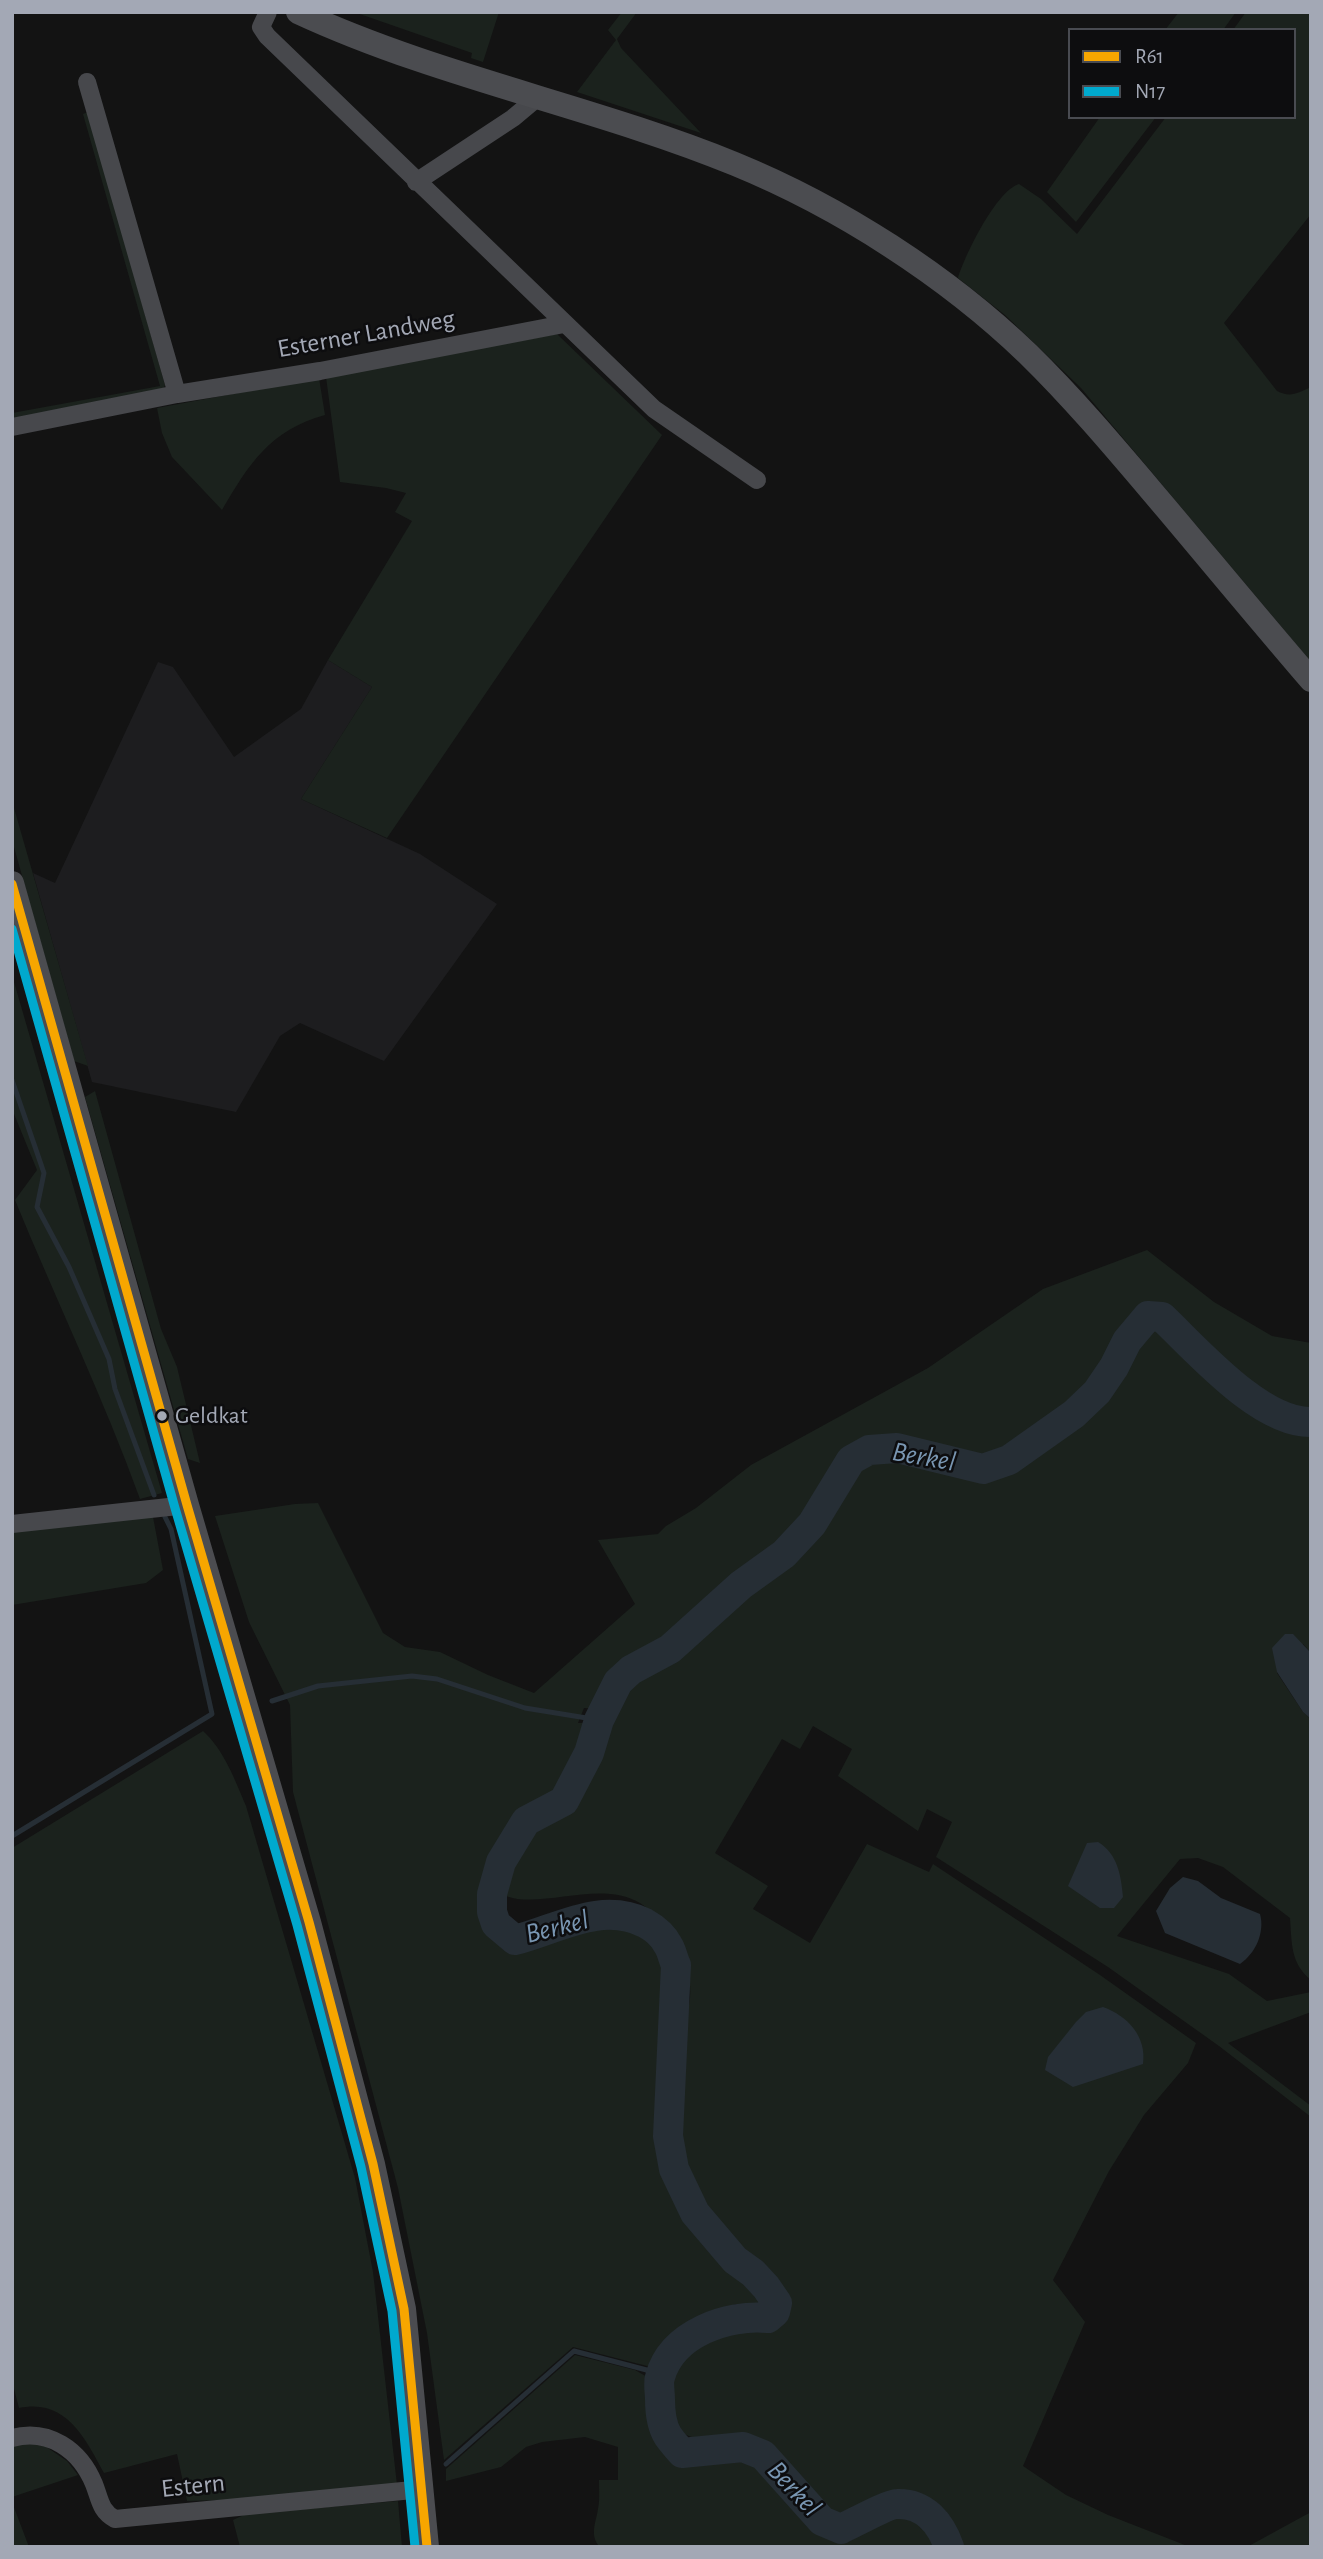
<!DOCTYPE html>
<html>
<head>
<meta charset="utf-8">
<style>
	body { margin:0 }
	#map { position:relative; width:1323px; height:2559px; overflow:hidden; background:#131313; font-family:"Alegreya Sans",sans-serif }
	canvas { display:block }
	.frame { position:absolute; inset:0; border:14px solid #a3a8b5; pointer-events:none }
	.legend { position:absolute; left:1068px; top:28px; width:228px; height:91px; box-sizing:border-box; background:#0d0d0f; border:2px solid #494b51; margin:0; padding:9px 12px; list-style:none; font-size:21px; color:#a3a8b5 }
	.legend li { display:flex; align-items:center; gap:14px; height:35px }
	.legend b { width:35px; border:2px solid #494b51 }
</style>
</head>
<body>
<div id="map">
<canvas width="1323" height="2559"></canvas>
<div class="frame"></div>
<ul class="legend">
<li><b style="height:9px;background:#f7a600"></b>R61</li>
<li><b style="height:9px;background:#00a9ce"></b>N17</li>
</ul>
</div>
<script>
const ctx = document.querySelector('canvas').getContext('2d');
ctx.lineJoin = 'round';
function paint(path, color) { ctx.fillStyle = color; ctx.fill(path, 'evenodd'); }
function trace(path, color, width, dash) { ctx.strokeStyle = color; ctx.lineWidth = width; ctx.lineCap = dash ? 'butt' : 'round'; ctx.setLineDash(dash || []); ctx.stroke(path); }
function label(font, color, halo, rows, align = 'center') {
  ctx.font = font + ' "Alegreya Sans",sans-serif'; ctx.lineWidth = 5; ctx.setLineDash([]); ctx.textBaseline = 'middle'; ctx.strokeStyle = halo; ctx.fillStyle = color; for (const [text, x, y, turn = 0] of rows) {
    ctx.save(); ctx.translate(x, y); ctx.rotate((+turn || 0) * Math.PI / 180); ctx.textAlign = isNaN(turn) ? turn : align; if (halo) ctx.strokeText(text, 0, 0); ctx.fillText(text, 0, 0); ctx.restore();
  }
}
const built = new Path2D(`
	M328,660L372,687L301,799L420,854L497,904L384,1061L300,1023L280,1036L236,1112L92,1082L33,873L55,883L158,662L173,667L234,757L301,709Z`);
const green = new Path2D(`
	M354,12H499L483,62L471,58L472,53Z
	M622,12H637L617,39L621,48L701,133L577,92L616,40L608,30Z
	M1179,12H1236L1223,30H1165Z
	M1246,12H1311V214L1224,323L1277,391C1290,398 1298,393 1311,387V662L1081,388L1005,315L958,278C965,255 996,191 1019,184L1041,199L1077,234L1166,117H1293V30H1233Z
	M88,112L165,385L162,392L12,421V413L160,386L83,114Z
	M1100,117H1156L1076,222L1047,192Z
	M557,334L662,435L387,838L301,799L372,687L328,660L412,521L395,512L406,493L386,488L340,482L326,377Z
	M319,378L325,415C270,430 249,464 222,510L172,457L162,433L157,408Z
	M12,801L88,1066L74,1061L12,840Z
	M12,975L162,1493L140,1499C103,1397 56,1300 15,1200L37,1170L12,1109Z
	M95,1091L161,1329L177,1367L200,1463L188,1459L85,1097Z
	M1147,1250L1214,1302L1272,1336L1311,1343V1415C1259,1414 1201,1345 1165,1311H1146L1130,1326L1099,1380L1082,1399L1010,1455L991,1460L975,1462L899,1442L869,1445L851,1454L837,1471L806,1522L781,1548L747,1571L666,1644L628,1666L612,1679L597,1709L584,1708L578,1723H587L581,1750L559,1793L521,1813L504,1835L493,1864L525,1837L536,1825L565,1809L597,1762L598,1736L622,1687L635,1676L674,1654L752,1583L788,1558L816,1530L847,1477L858,1463L887,1454L973,1474L993,1473L1015,1466L1092,1406L1109,1388L1139,1334L1151,1323H1160C1193,1355 1262,1432 1311,1429V1653L1303,1644L1277,1673L1303,1712L1311,1719V1980C1290,1963 1292,1943 1290,1918L1223,1867L1198,1858L1180,1859L1117,1936L1229,1974L1267,2001L1311,1992V2012L1228,2043L1311,2106V2117L1219,2046L1108,1967L936,1857L952,1822L927,1809L918,1831L838,1776L852,1749L813,1726L800,1749L782,1739L715,1853L768,1886L753,1909L810,1943L867,1844L929,1872L933,1864L1100,1975L1196,2043L1188,2063L1144,2115L1109,2171L1053,2280L1085,2322L1023,2466L1066,2495L1108,2515L1190,2547H960L947,2517L935,2506L899,2495L885,2499L843,2521C805,2514 792,2462 761,2445C732,2429 701,2452 673,2426C663,2386 670,2355 711,2338C717,2335 724,2331 731,2330C754,2325 777,2347 789,2309C782,2282 756,2268 737,2250C706,2220 682,2184 676,2140C674,2127 677,2112 677,2098C677,2084 675,2069 676,2055C679,2036 688,2018 690,1998C694,1965 667,1920 640,1903C592,1875 522,1922 487,1884C477,1917 488,1932 515,1949C540,1938 605,1914 630,1923C635,1925 639,1928 644,1931C659,1939 664,1949 665,1965L661,2139L667,2170L688,2218L732,2271L754,2287L762,2303L756,2306L750,2304H735L683,2332L655,2368L573,2347L444,2460L427,2333L398,2188L293,1792L290,1705L249,1622L215,1516L295,1504L318,1503L383,1633L405,1647L440,1652L488,1675L534,1693L635,1604L598,1540L658,1534L666,1526L696,1508L751,1465L928,1368L1043,1289Z
	M153,1517L163,1570L146,1583L12,1605V1531Z
	M203,1731C224,1750 235,1780 246,1806L355,2178L373,2272L397,2485L227,2500L187,2501L177,2454L104,2473C85,2438 66,2398 19,2408L12,2381V1848Z
	M575,2355L635,2370L649,2378C651,2397 651,2437 665,2450C678,2462 707,2459 723,2456C730,2455 737,2453 744,2455C779,2465 795,2520 835,2536C861,2529 906,2502 930,2527C934,2533 937,2540 940,2547H600C589,2536 596,2522 598,2509C600,2500 599,2490 599,2480H618V2447L585,2437L542,2442L526,2447L501,2467L446,2481V2469Z
	M39,2442L67,2461L78,2475L12,2497V2445Z
	M398,2501L402,2547H240L233,2520L246,2514Z
	M12,2502L29,2547H12Z
	M1311,2512V2547H1247Z`);
const water = new Path2D(`
	M1285,1634H1293L1311,1653V1719L1303,1712L1277,1672L1272,1648Z
	M1098,1842C1118,1854 1121,1876 1123,1897L1114,1908H1100L1068,1886L1087,1843Z
	M1183,1877L1198,1881L1221,1898L1260,1914C1265,1932 1256,1953 1240,1964L1165,1933L1156,1911L1170,1888Z
	M1103,2007C1128,2016 1147,2037 1143,2064L1073,2087L1045,2070L1048,2057L1076,2022L1086,2012Z`);
const stream = new Path2D(`
	M12,1080L44,1173L37,1207L69,1267L109,1359L115,1389L154,1495
	M272,1701L318,1686L412,1676L437,1679L525,1708L599,1720
	M12,1836L212,1714L171,1529L165,1517
	M446,2464L574,2351L662,2374`);
const river = new Path2D(`
	M949,2547C941,2524 925,2503 897,2504C888,2504 852,2524 841,2529L822,2521L763,2455L743,2447L682,2453C677,2447 672,2442 668,2436C661,2425 660,2412 660,2399C660,2392 658,2383 660,2377C672,2333 728,2314 768,2318L775,2312L777,2303L766,2287L753,2273L735,2260L695,2213L674,2169L668,2136L676,1965C673,1959 672,1951 668,1945C663,1935 654,1928 645,1923C601,1901 558,1929 515,1940L496,1924L492,1912V1894L501,1862L526,1821L564,1801L589,1753L599,1720L618,1682L631,1670L670,1649L741,1585L784,1554L812,1524L851,1460L869,1450L897,1448L983,1469L1009,1460L1074,1414L1097,1392L1114,1367L1127,1341L1148,1316L1162,1317C1197,1350 1260,1423 1311,1422`);
const street = new Path2D(`
	M268,12L261,27L267,36L654,409L757,480
	M87,82L177,394
	M416,182L513,118L538,97
	M12,427L177,394L320,371L564,324
	M12,1524L187,1505
	M12,2438C49,2428 80,2450 94,2484C100,2499 100,2511 115,2519L423,2489`);
const secondary = new Path2D(`
	M298,12C438,77 593,106 735,164C840,207 947,276 1028,354C1077,402 1121,455 1166,508C1214,565 1262,623 1311,680
	M12,883L187,1505L309,1922L373,2164L404,2309L427,2547`);
const bus1 = new Path2D(`
	M12,884L187,1505L309,1922L373,2164L404,2309L427,2547`);
const bus2 = new Path2D(`
	M12,929L175,1508L297,1925L361,2167L392,2311L415,2547`);
const markers = [
	[162,1416,6,"#a3a8b5"]
];
const busNames = [
	["Geldkat",175,1416]
];
const streetNames = [
	["Esterner Landweg",366,334,-10],
	["Estern",193,2486,-6]
];
const waterNames = [
	["Berkel",924,1457,10],
	["Berkel",557,1927,-14],
	["Berkel",794,2489,47]
];
paint(built, '#1d1d1f');
paint(green, '#1b221d');
paint(water, '#262e35');
trace(stream, '#262e35', 5);
trace(river, '#262e35', 30);
trace(street, '#47484c', 18);
trace(secondary, '#4b4c50', 24);
trace(bus1, '#f7a600', 9);
trace(bus2, '#00a9ce', 9);
for (const [x, y, r, color] of markers) { const dot = new Path2D(); dot.arc(x, y, r, 0, 2 * Math.PI); ctx.fillStyle = color; ctx.fill(dot); trace(dot, '#0d0d0f', 2.5); }
label('24px', '#a3a8b5', '#0d0d0f', busNames, 'left');
label('26px', '#a3a8b5', '#0d0d0f', streetNames);
label('italic 28px', '#7996b2', '#0d0d0f', waterNames);
</script>
</body>
</html>
